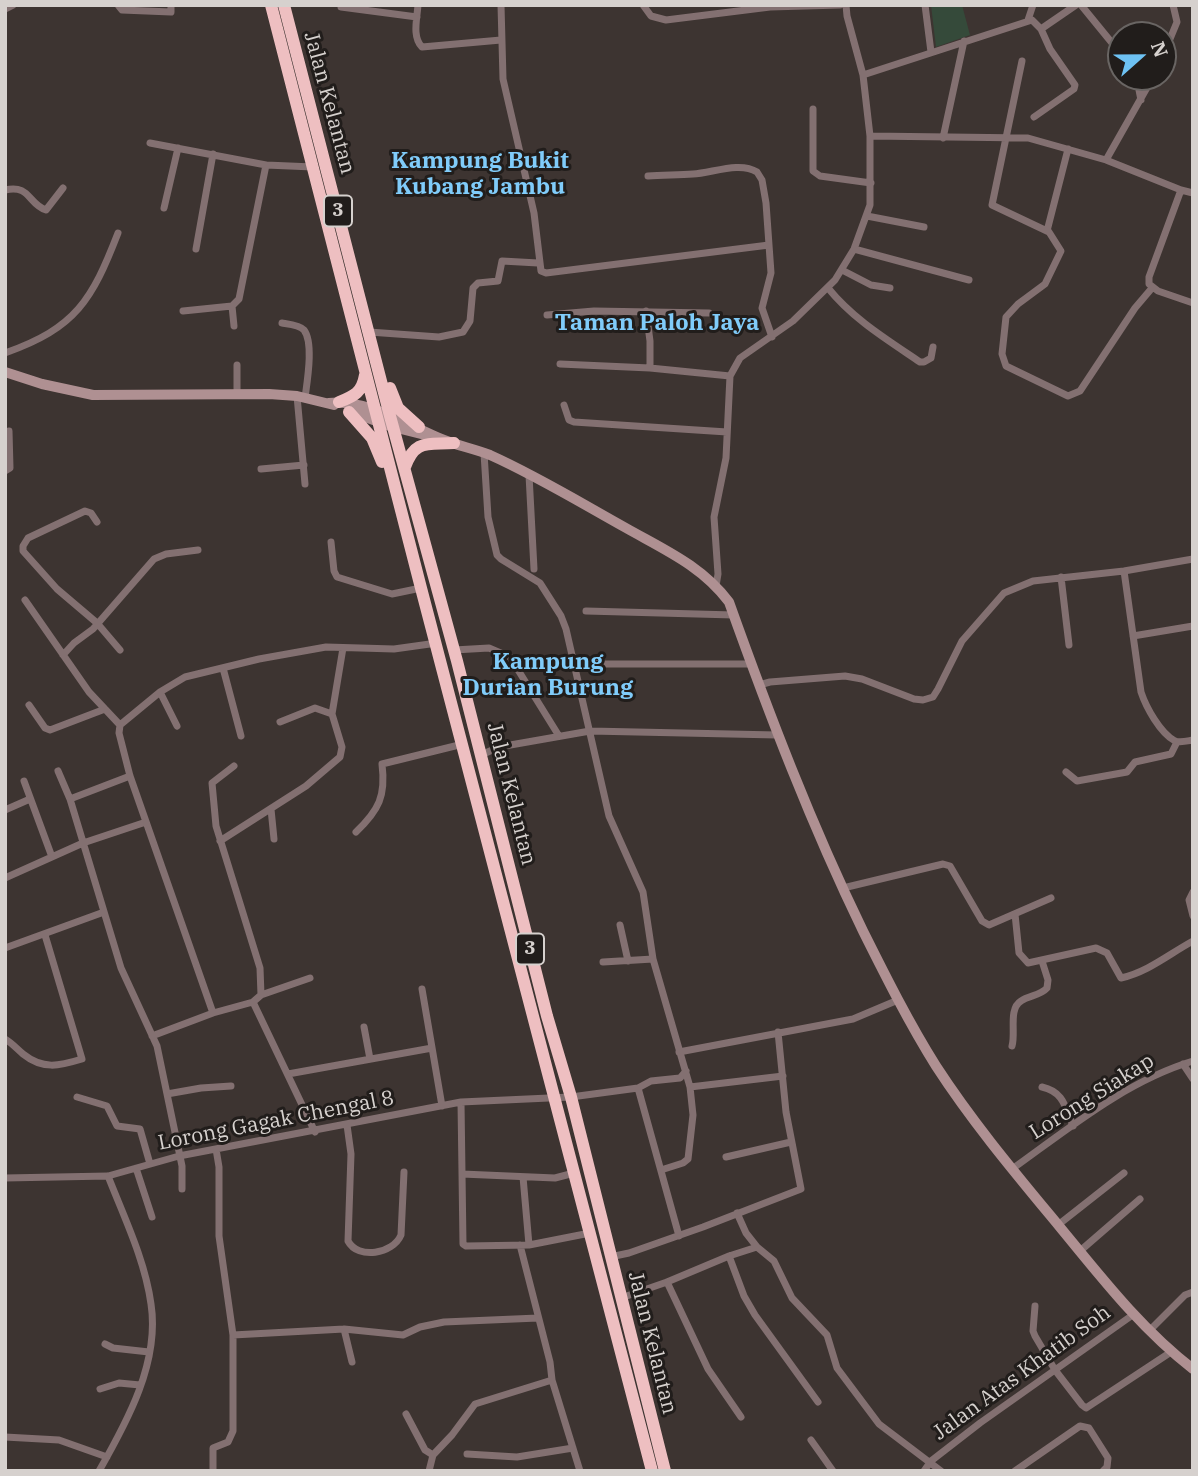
<!DOCTYPE html>
<html>
<head>
<meta charset="utf-8">
<style>
	body { margin:0 }
	#map { position:relative; width:1198px; height:1476px; overflow:hidden; background:#3d3431; font-family:"IBM Plex Serif",serif }
	canvas { display:block }
	.frame { position:absolute; inset:0; border:7px solid #d6d1ce; pointer-events:none }
	.north { position:absolute; left:1107px; top:21px; width:70px; height:70px; box-sizing:border-box; background:#211d1b; border:2px solid #696563; border-radius:50%; rotate:69deg; font-size:19px; font-weight:700; line-height:28px; text-align:center; color:#d6d1ce }
	.north::after { content:''; display:block; margin:auto; width:24px; height:32px; background:#6ec2f3; clip-path:polygon(50% 0,100% 100%,50% 72%,0 100%) }
</style>
</head>
<body>
<div id="map">
<canvas width="1198" height="1476"></canvas>
<div class="frame"></div>
<div class="north">N</div>
</div>
<script>
const ctx = document.querySelector('canvas').getContext('2d');
ctx.lineJoin = 'round';
function paint(path, color) { ctx.fillStyle = color; ctx.fill(path, 'evenodd'); }
function trace(path, color, width, dash) { ctx.strokeStyle = color; ctx.lineWidth = width; ctx.lineCap = dash ? 'butt' : 'round'; ctx.setLineDash(dash || []); ctx.stroke(path); }
function label(font, color, halo, rows, align = 'center') {
  ctx.font = font + ' "IBM Plex Serif",serif'; ctx.lineWidth = 6; ctx.setLineDash([]); ctx.textBaseline = 'middle'; ctx.strokeStyle = halo; ctx.fillStyle = color; for (const [text, x, y, turn = 0] of rows) {
    ctx.save(); ctx.translate(x, y); ctx.rotate((+turn || 0) * Math.PI / 180); ctx.textAlign = isNaN(turn) ? turn : align; if (halo) ctx.strokeText(text, 0, 0); ctx.fillText(text, 0, 0); ctx.restore();
  }
}
const green = new Path2D(`
	M931,5H962L970,35L936,47Z`);
const street = new Path2D(`
	M118,5L122,10L171,12V5
	M418,5C417,19 412,37 422,47L501,40
	M501,5L503,79L534,213L541,271L546,273L769,245
	M643,5L651,16L666,20L770,7L840,5
	M925,5L931,52
	M1081,5L1121,54
	M341,7L417,17
	M5,9L13,5
	M1028,20L1033,5
	M1041,29L1076,5
	M1163,56L1177,22L1173,5
	M1022,61L992,205L1049,232L1061,251L1045,284L1018,304L1006,317L1002,354L1006,366L1068,396L1080,391L1135,308L1152,288
	M863,75L1032,20L1041,29L1050,49L1075,85L1074,89L1034,117
	M1141,100L1139,90L1142,77
	M813,109V171L820,176L871,183
	M870,136L1028,138L1106,160L1181,190L1149,277V284L1158,291L1193,303
	M943,138L964,41
	M150,143L266,165L313,167
	M1106,160L1153,77
	M648,176C663,175 678,175 693,174C712,173 740,161 757,172L762,180L766,203L771,273L762,308L772,337
	M5,190C30,184 28,204 46,210L63,188
	M1181,190L1193,193
	M164,208L178,148
	M867,216L924,227
	M1047,231L1068,149
	M196,249L213,154
	M854,249L969,280
	M842,270L871,285L890,288
	M828,288C853,319 886,339 920,362H924L931,358L933,347
	M232,306L234,326
	M183,311L232,306L239,299L266,165
	M646,311L650,341V368
	M547,315L594,311L709,313
	M282,323C288,324 300,325 304,330C314,343 307,382 305,398
	M369,332L439,337L463,332L470,321L473,288L478,283L498,281L502,261L538,263
	M5,353C76,328 92,300 118,233
	M560,364L650,368L730,376
	M237,393V365
	M297,396L305,484
	M564,405L569,420L574,422L727,432
	M484,453L488,517L497,555L501,559L540,583L561,616L566,629L609,816L643,892L653,959L690,1087L693,1115L688,1159L683,1163L661,1170
	M261,469L304,465
	M5,471L10,468L9,431
	M529,475L534,569
	M97,522L91,513L85,511L28,538L23,546V551L57,589L97,623L120,650
	M331,542L334,571L337,577L392,594L421,588
	M1124,571L1141,692C1146,707 1160,733 1175,741C1180,743 1187,741 1193,740
	M1061,577L1069,645
	M716,586L718,574L714,517L726,458L730,376L740,358L793,321L835,280L854,249L870,205V136L863,75L847,16L846,5
	M25,600L89,692L120,725L119,733L130,776L213,1013
	M586,611L734,615
	M1133,636L1193,626
	M454,650L489,648L510,657L559,736
	M63,655L74,643L93,629L154,559L166,554L198,550
	M587,664H752
	M223,668L241,736
	M759,685L770,682L845,676L862,679L914,699L923,700L933,697L938,689L962,641L1004,593L1033,581L1124,571L1193,559
	M160,692L177,726
	M29,705L45,728L50,730L105,709
	M280,722L315,708L332,714
	M120,725L160,692L185,677L259,659L326,647L394,649L437,643
	M481,755L499,747L590,731L777,735
	M58,771L70,799L121,968L157,1046L182,1166V1189
	M1066,772L1077,781L1127,772L1135,762L1171,754L1177,742
	M24,781L52,857
	M70,799L130,776
	M271,809L274,839
	M5,810L30,799
	M356,832C379,810 386,796 382,764L463,744
	M220,841L306,786L340,757L342,747L332,714L343,648
	M5,878L83,843L146,822
	M843,888L943,864L950,866L982,921L989,925L1051,898
	M1193,892L1189,900L1193,916
	M1015,914L1019,953L1028,963L1096,948L1107,953L1121,978C1148,972 1169,954 1193,941
	M620,925L628,961
	M5,948L104,912
	M603,962L653,959
	M422,989L442,1106
	M261,995L310,978
	M253,1002L315,1132
	M364,1027L370,1059
	M152,1036L213,1013L253,1002L261,995L260,968L216,826L212,783L234,766
	M5,1039C12,1043 17,1049 23,1054C43,1070 59,1066 82,1059L45,935
	M1012,1046C1016,1033 1008,1009 1021,1001C1029,995 1040,996 1047,988L1048,980L1042,961
	M679,1052L853,1019L898,1000
	M1183,1064L1193,1079
	M288,1074L432,1048
	M690,1087L783,1076
	M1042,1087C1064,1092 1065,1107 1073,1126
	M638,1088L679,1236
	M167,1094L201,1088L231,1086
	M77,1097L107,1106L117,1126L140,1129L150,1164
	M461,1102L463,1244L466,1246L529,1245L590,1233
	M347,1125L351,1154L348,1241C358,1260 393,1254 401,1235L404,1172
	M216,1149L219,1167V1236L233,1335L344,1329L352,1362
	M726,1157L791,1142
	M136,1168L152,1217
	M1012,1169C1068,1129 1126,1081 1193,1061
	M462,1174L555,1178L574,1173
	M523,1177L529,1245
	M5,1178L108,1176L179,1156L461,1102L571,1097L638,1088L651,1081L680,1078L686,1071
	M737,1213L746,1233L757,1247L774,1261L792,1298L827,1335L837,1368L879,1424L941,1471
	M1058,1225L1124,1173
	M520,1245L550,1362L552,1380L580,1471
	M1080,1251L1140,1199
	M729,1256L757,1247
	M610,1257L629,1253L703,1227L801,1189L786,1112L778,1032
	M667,1282L708,1369L741,1417
	M621,1298L667,1282L729,1256L744,1296L755,1315L818,1402
	M1035,1306L1033,1331L1035,1336L1055,1370L1082,1405L1086,1408L1171,1352
	M344,1329L403,1335L420,1327L444,1322L538,1318
	M1149,1331L1185,1295L1193,1292
	M105,1344L113,1348L149,1352
	M100,1389L119,1383L140,1385
	M406,1414L425,1450L433,1455L452,1435L475,1404L552,1380
	M5,1437L59,1440L107,1457
	M811,1440L833,1471
	M467,1454L517,1457L573,1448
	M99,1471C127,1422 160,1362 151,1304C145,1260 124,1217 108,1176
	M213,1471V1448L228,1442L233,1431V1335
	M429,1471L433,1455
	M924,1471L931,1461L980,1423L1134,1314
	M1015,1471L1080,1426L1089,1428L1108,1458L1107,1467L1103,1471`);
const secondary = new Path2D(`
	M5,372L42,384L93,395L269,394L297,396L334,405
	M329,403C369,399 409,426 444,440C459,446 475,449 490,455C537,476 581,503 626,528C665,550 702,566 729,602C769,714 811,824 863,931C886,977 909,1023 936,1066C973,1123 1016,1174 1059,1226C1101,1277 1141,1329 1193,1369
	M351,412L393,427L437,438`);
const highway = new Path2D(`
	M271,5L421,588L652,1471
	M284,5L390,416L457,661L547,1016L571,1097L665,1471
	M390,388L398,408L419,427
	M339,402C355,396 362,392 365,375
	M349,412L372,438L382,462
	M405,467C415,439 427,445 454,443`);
const shields = [
	[338,211,28],
	[530,949,28]
];
const shieldNames = [
	["3",338,211],
	["3",530,949]
];
const streetNames = [
	["Jalan Kelantan",329,103,75],
	["Jalan Kelantan",511,794,76],
	["Lorong Siakap",1092,1097,-32],
	["Lorong Gagak Chengal 8",276,1121,-11],
	["Jalan Kelantan",652,1343,76],
	["Jalan Atas Khatib Soh",1022,1373,-36]
];
const neighbourhoodNames = [
	["Kampung Bukit",480,161],
	["Kubang Jambu",480,187],
	["Taman Paloh Jaya",657,323],
	["Kampung",548,662],
	["Durian Burung",548,688]
];
paint(green, '#354a3a');
trace(street, '#837071', 7);
trace(secondary, '#af9092', 10);
trace(highway, '#eebfc1', 12);
for (const [x, y, w] of shields) { const box = new Path2D(); box.roundRect(x - w / 2, y - 15.5, w, 31, 5); ctx.fillStyle = '#211d1b'; ctx.fill(box); trace(box, '#d6d1ce', 2); }
label('bold 19px', '#d6d1ce', null, shieldNames);
label('21px', '#d6d1ce', '#211d1b', streetNames);
label('bold 23px', '#80ccfa', '#211d1b', neighbourhoodNames);
</script>
</body>
</html>
